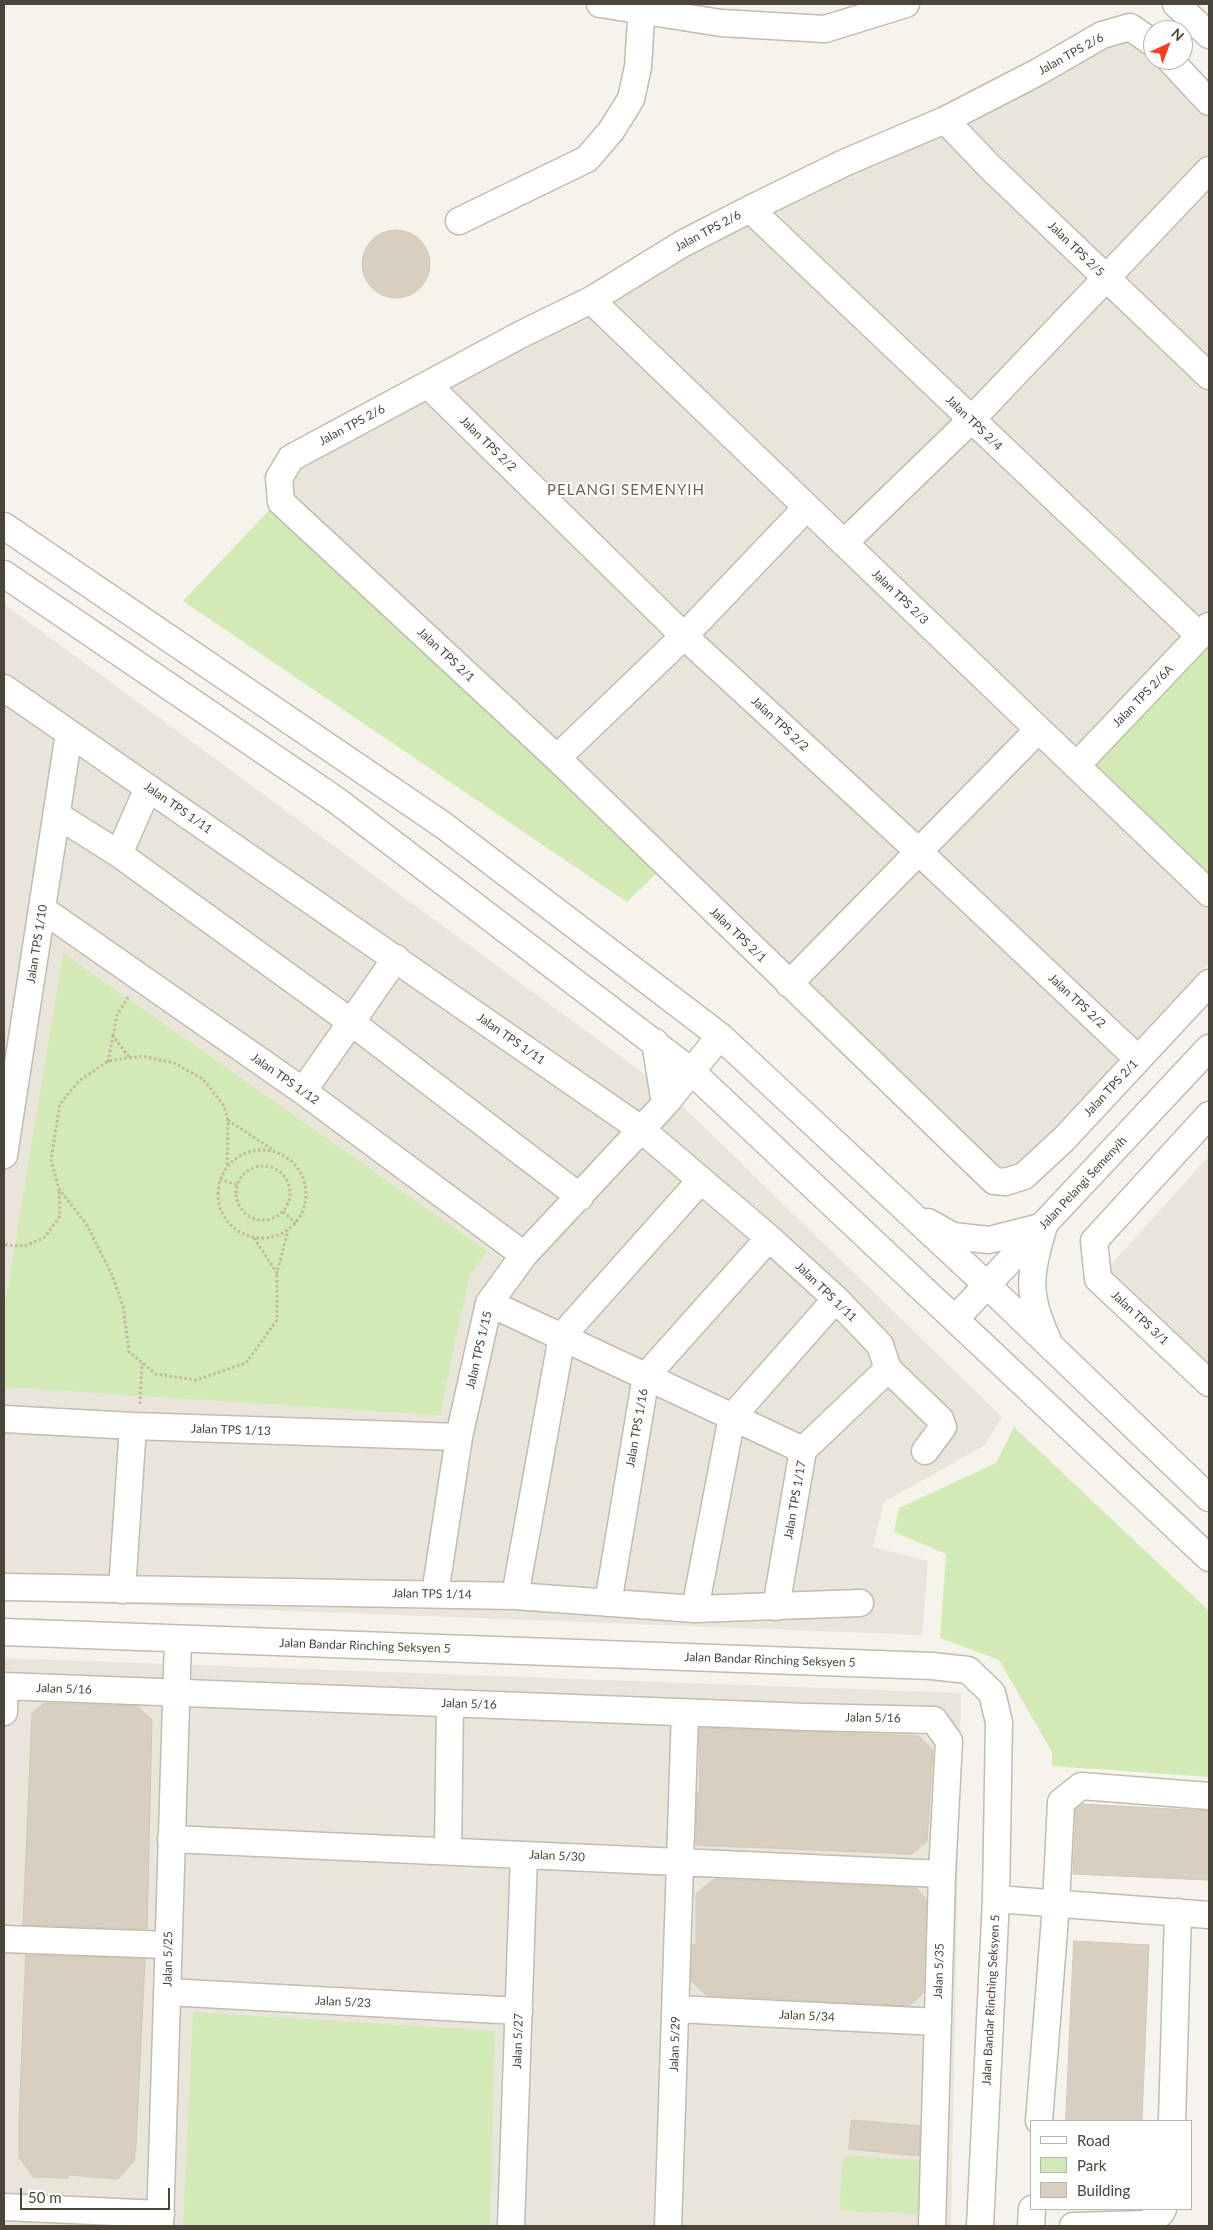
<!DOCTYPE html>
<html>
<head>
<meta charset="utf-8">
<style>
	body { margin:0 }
	#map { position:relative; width:1213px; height:2230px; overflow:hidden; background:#f6f3ec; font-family:Lato,sans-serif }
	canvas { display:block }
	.frame { position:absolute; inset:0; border:5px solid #4b4439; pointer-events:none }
	.legend { position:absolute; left:1030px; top:2120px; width:162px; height:90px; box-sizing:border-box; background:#fff; border:1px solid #b7b4b0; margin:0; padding:6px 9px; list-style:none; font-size:15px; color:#4b4439 }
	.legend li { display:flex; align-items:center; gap:10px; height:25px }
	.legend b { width:25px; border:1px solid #b7b4b0 }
	.north { position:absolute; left:1143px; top:20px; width:50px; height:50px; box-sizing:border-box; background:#fff; border:1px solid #b7b4b0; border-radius:50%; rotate:43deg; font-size:14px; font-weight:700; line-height:20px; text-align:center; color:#4b4439 }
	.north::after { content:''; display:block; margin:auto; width:18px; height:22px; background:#fc3f1d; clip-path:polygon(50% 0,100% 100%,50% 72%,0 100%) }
	.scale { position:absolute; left:20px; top:2188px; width:150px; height:22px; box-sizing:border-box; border:2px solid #4b4439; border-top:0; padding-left:6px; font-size:15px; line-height:18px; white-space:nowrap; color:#4b4439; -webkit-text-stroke:4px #fff; paint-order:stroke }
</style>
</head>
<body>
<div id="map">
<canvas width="1213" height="2230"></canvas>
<div class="frame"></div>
<ul class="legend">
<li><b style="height:6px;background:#fff"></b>Road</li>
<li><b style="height:14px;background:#d2eab5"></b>Park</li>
<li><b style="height:14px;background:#d8cfc1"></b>Building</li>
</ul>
<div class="north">N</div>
<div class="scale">50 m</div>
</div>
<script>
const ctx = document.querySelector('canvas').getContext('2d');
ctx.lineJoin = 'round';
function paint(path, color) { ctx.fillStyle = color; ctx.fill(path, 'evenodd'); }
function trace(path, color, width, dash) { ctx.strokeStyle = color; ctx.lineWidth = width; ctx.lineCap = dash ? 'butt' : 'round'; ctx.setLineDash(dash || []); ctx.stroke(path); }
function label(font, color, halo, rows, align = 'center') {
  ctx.font = font + ' Lato,sans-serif'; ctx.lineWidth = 4; ctx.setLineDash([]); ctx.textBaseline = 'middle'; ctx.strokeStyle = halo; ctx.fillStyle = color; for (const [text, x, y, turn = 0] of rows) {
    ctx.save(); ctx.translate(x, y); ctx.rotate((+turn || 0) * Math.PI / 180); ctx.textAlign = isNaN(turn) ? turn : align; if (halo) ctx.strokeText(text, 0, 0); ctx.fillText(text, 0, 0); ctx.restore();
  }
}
const residential = new Path2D(`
	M1118,21L1153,54V60H1160L1209,107V963L1004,1186L262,475Z
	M4,604L665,1089L1002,1417L985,1445L884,1502L873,1547L928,1561L922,1635L4,1600Z
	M1209,1156V1379L1098,1279Z
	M4,1658L961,1693L951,2226H4Z`);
const green = new Path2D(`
	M274,505L658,872L627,902L183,601Z
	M1209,641V878L1087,765Z
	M63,953L487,1251L469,1277L440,1415L4,1387V1311Z
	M1014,1427L1209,1611V1777L1052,1766V1752L999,1660L940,1638L946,1554L894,1532L899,1508L996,1463Z
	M193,2012L495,2031L490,2226H183Z
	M842,2156L920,2160L918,2214L840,2210Z`);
const building = new Path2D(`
	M362 264a34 34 0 1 1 68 0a34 34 0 1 1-68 0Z
	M45,1703L137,1706L152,1720L147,1929L23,1925L32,1713Z
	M700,1728L919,1736L933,1750L927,1841L912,1854L696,1845L697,1793H699Z
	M1082,1804L1209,1811V1880L1073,1874L1076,1809Z
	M715,1879L916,1888L926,1899L923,1993L909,2006L706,1995L691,1981L693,1944L696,1945V1894Z
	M1074,1941L1149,1945L1142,2121H1066Z
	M26,1955L145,1959L136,2145L134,2161L118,2179L68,2175V2178L33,2177L19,2157V2123Z
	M852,2120L920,2126L919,2156L849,2149Z`);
const path = new Path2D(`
	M113,1036L117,1015L129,996
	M108,1062L113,1036L129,1057
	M228,1120L224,1106L203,1079L174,1063L142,1056L113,1060L107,1062L79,1081L60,1104L51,1160L59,1189L87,1225L112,1275L123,1306L129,1352L156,1374L196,1380L246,1363L277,1320V1273
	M218 1194a44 44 0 1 1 88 0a44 44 0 1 1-88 0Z
	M227,1165L228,1120L273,1150
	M236 1193a27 27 0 1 1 54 0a27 27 0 1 1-54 0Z
	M220,1179L237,1185
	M283,1212L296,1223
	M254,1238L277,1273L288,1230
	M5,1245L25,1246L45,1237L60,1216L59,1190
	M140,1404L142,1363`);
const minor = new Path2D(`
	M600,4L721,23L825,29L906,4
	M1176,4L1209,35
	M1153,43L1130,27L1102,35L1038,72L945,120L844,163L750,209L682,244L591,300L518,336L291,458L279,478L281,502L557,758L994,1181L1005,1182L1024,1176L1064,1139L1209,983
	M1170,60L1209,102
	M945,120L989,166L1209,376
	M750,209L1200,636
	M459,221L587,159L611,131L631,99L638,67L642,4
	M591,300L1209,893
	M428,385L684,636L918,851L1138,1059
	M4,526L443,825L720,1036L988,1286L1209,1498
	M844,543L971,420L1209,170
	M4,574L336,800L691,1071L1209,1558
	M4,688L642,1130L769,1238L836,1299L880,1345L888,1369L940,1419L943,1427L925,1451
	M557,758L684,636L807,507
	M1077,765L1209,626
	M148,788L119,854L351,1022L580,1197
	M57,815L119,854
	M42,909L303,1091L524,1255
	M789,984L1038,730
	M655,1042L665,1104
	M303,1091L396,958
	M1209,1115L1094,1241L1098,1279L1209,1383
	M4,1155L69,733
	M928,1222L953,1236L989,1240L1044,1226
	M1043,1229C1030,1275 1026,1293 1047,1338
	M489,1303L803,1450
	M956,1318L1209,1048
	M4,1419L133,1426L459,1437
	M4,1587L515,1596L695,1609L860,1603
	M122,1590L133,1426
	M435,1594L459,1437L489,1303L524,1255L665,1104L720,1036
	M515,1596L562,1336L701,1180
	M608,1603L646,1376L769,1238
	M776,1607L803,1450L888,1369
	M695,1609L732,1417L836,1299
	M4,1632L932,1666L968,1670L992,1693L999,1722L996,1899L980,2226
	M4,1686L807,1717L934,1720L949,1741L942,1874L932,2226
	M4,1712V1686
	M171,1839L942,1874
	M448,1851L450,1703
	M996,1899L1209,1915
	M4,1939L168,1945
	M167,1992L519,2011
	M676,2009L938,2022
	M1039,2121L1056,1905L1061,1802L1081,1786L1209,1796
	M1172,2121L1178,1912
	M4,2207L161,2214
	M160,2226L178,1639
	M511,2226L524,1855
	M668,2226L685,1712
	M1031,2226L1032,2209
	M1073,2226L1146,2224L1161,2213L1163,2209`);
const streetNames = [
	["Jalan TPS 2/6",1071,54,-29],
	["Jalan TPS 2/6",708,231,-28],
	["Jalan TPS 2/5",1076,249,44],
	["Jalan TPS 2/4",974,423,44],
	["Jalan TPS 2/6",352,425,-28],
	["Jalan TPS 2/2",488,444,44],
	["Jalan TPS 2/3",900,597,44],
	["Jalan TPS 2/1",446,655,43],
	["Jalan TPS 2/6A",1143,696,-46],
	["Jalan TPS 2/2",780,724,43],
	["Jalan TPS 1/11",178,808,35],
	["Jalan TPS 2/1",738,935,44],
	["Jalan TPS 1/10",37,944,-81],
	["Jalan TPS 2/2",1077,1001,43],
	["Jalan TPS 1/11",511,1039,35],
	["Jalan TPS 1/12",285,1079,35],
	["Jalan TPS 2/1",1111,1088,-47],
	["Jalan Pelangi Semenyih",1083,1183,-47],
	["Jalan TPS 1/11",826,1292,44],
	["Jalan TPS 3/1",1140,1318,43],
	["Jalan TPS 1/15",479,1350,-77],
	["Jalan TPS 1/16",637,1428,-80],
	["Jalan TPS 1/13",231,1430,2],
	["Jalan TPS 1/17",795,1500,-80],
	["Jalan TPS 1/14",432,1594,1],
	["Jalan Bandar Rinching Seksyen 5",365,1646,2],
	["Jalan Bandar Rinching Seksyen 5",770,1660,2],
	["Jalan 5/16",64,1689,2],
	["Jalan 5/16",469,1704,2],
	["Jalan 5/16",873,1718,1],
	["Jalan 5/30",557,1856,3],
	["Jalan 5/25",168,1959,-89],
	["Jalan 5/35",939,1971,-88],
	["Jalan Bandar Rinching Seksyen 5",991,2000,-87],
	["Jalan 5/23",343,2002,3],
	["Jalan 5/34",807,2016,3],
	["Jalan 5/27",518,2041,-88],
	["Jalan 5/29",675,2044,-88]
];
const quarterNames = [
	["PELANGI SEMENYIH",626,490]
];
paint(residential, '#eae5da');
paint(green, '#d2eab5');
paint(building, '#d8cfc1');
trace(building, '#d3c7b4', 1);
trace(minor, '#c2bbae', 29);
trace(path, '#c4b79f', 3, [2.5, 2.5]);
trace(minor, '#fff', 26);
label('12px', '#4b4439', '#fff', streetNames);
ctx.letterSpacing = '1px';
label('15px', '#6e6250', '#fff', quarterNames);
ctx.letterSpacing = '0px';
</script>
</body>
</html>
